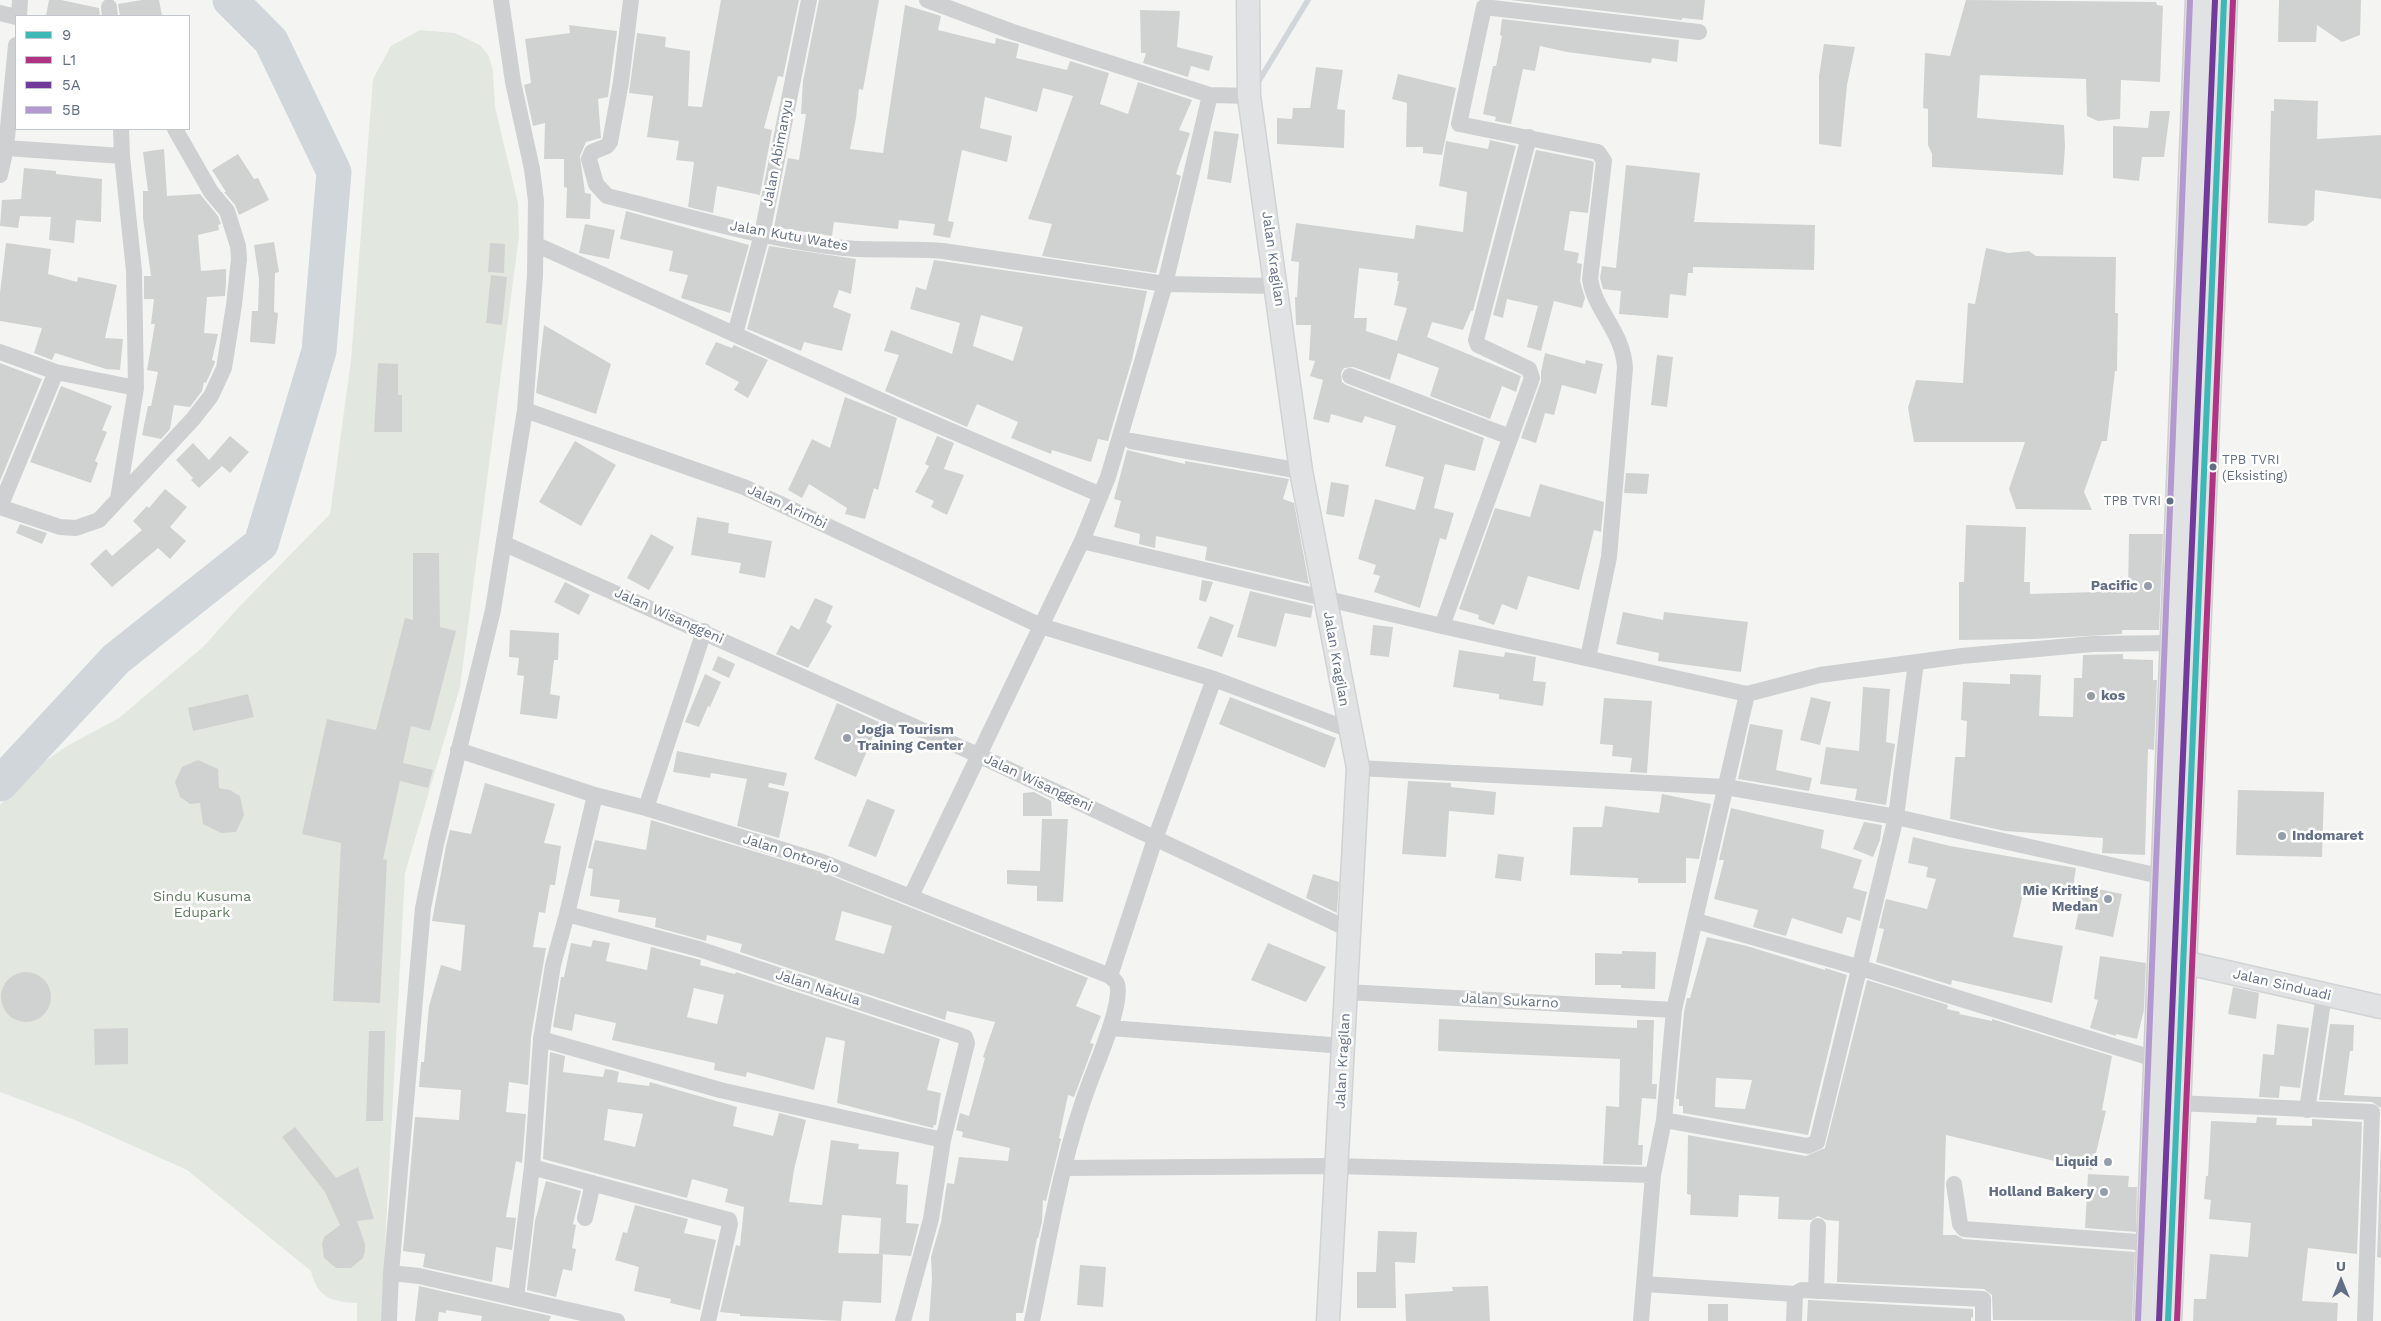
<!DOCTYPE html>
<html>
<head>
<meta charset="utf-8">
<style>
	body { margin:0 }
	#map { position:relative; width:2381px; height:1321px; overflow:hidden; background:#f4f5f2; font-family:"Work Sans",sans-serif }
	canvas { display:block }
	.legend { position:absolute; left:15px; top:15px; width:175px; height:115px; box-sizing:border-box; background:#fff; border:1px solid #c0c5ce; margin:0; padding:6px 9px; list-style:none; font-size:15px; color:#626e85 }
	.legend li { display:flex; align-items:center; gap:10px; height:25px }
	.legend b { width:25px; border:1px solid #c0c5ce }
	.north { position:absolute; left:2316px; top:1256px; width:50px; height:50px; -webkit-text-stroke:4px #fff; paint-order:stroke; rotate:0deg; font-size:14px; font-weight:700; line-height:20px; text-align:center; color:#626e85 }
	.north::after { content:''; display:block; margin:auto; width:18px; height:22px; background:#626e85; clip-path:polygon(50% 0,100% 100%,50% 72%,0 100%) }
</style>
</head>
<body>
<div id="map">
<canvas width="2381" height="1321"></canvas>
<ul class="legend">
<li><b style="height:6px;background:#3eb7b7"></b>9</li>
<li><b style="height:6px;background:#b03483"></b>L1</li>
<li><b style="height:6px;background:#723a9b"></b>5A</li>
<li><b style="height:6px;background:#b499d0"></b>5B</li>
</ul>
<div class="north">U</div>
</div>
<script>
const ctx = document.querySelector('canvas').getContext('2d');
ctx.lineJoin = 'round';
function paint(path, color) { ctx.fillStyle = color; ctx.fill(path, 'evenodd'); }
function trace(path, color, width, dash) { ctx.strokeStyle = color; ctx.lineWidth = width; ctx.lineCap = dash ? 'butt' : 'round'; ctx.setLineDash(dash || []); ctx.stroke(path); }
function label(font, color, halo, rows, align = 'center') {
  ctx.font = font + ' "Work Sans",sans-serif'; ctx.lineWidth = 5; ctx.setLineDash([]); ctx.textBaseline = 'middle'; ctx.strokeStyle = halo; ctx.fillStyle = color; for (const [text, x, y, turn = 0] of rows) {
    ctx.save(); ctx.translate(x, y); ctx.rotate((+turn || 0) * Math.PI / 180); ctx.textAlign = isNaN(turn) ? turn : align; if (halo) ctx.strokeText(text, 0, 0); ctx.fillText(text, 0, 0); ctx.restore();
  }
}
const green = new Path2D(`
	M420,30L455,33L480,45L489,56L493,71L495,107L518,203L519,236L460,687L405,873L381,1321H357V1303C331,1302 317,1297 311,1271L187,1170L75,1120L0,1092V805L35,768L67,746L119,718L204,646L238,608L330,514L351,360L373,79L391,46Z`);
const stream = new Path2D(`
	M1257,84L1308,0`);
const river = new Path2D(`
	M0,784L116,659L261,544L319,351L334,172L271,41L230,0`);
const building = new Path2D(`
	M49,0H61L99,8L100,16H46Z
	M142,0H159L162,16H120L118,4Z
	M721,0H799L783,77L778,76L764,128L772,130L760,195L717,186L713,213L688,207L694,162L676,160L679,141L647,137L653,96L629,93L637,33L666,37L665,47L690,51L688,106L702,107Z
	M819,0H879L863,90L859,89L856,118L850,149L883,153L905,5L941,16L938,30L995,44L996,38L1019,44L1016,58L1067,70L1070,61L1109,73L1100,104L1128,114L1138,82L1192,100L1179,130L1190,133L1176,174L1181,176L1156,273L1042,256L1052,224L1028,219L1073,96L1043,88L1037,112L985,97L980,128L1012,136L1007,162L962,150L948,221L954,222L950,238L933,235L935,224L899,220L898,229L834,222L832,236L774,227L788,158L799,160L806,114H801L803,81Z
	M1510,0H1705L1703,20L1682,18V20Z
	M1966,0L2156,2L2157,5L2163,6L2160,82L2121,80L2120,119L2098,121L2087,116L2086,79L1980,75L1977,118L2064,125L2065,147L2063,175L1932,167V154L1928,145V109L1923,108L1925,53L1950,56Z
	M2279,0H2361L2360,35L2342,42L2317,25L2316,42H2278Z
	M1140,10L1180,11L1177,47L1213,56L1209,71L1191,66L1188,77L1143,63L1146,53H1141Z
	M1502,19L1679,40L1677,62L1652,58L1651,63L1567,52L1540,46L1535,71L1523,69L1511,124L1495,121L1496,117L1483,114L1493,66H1496L1502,36L1500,35Z
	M569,25L617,31L608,97L598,99L601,138L586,142L580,156L585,193L591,194L590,219L566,218L567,188L564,187V159H544L545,123L533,126L524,85L531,83L525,39L570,33Z
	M1824,44L1855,47L1847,85L1841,147L1819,144V76Z
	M1316,67L1343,70L1337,109L1345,110L1344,148L1277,144V118L1292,119L1293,108H1310Z
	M1398,74L1456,88L1442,155L1423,153V147H1406L1407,103L1392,99Z
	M2274,99L2318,101L2317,139L2381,135V199L2315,190L2314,220L2306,226L2268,223L2271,111H2274Z
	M2150,111H2170L2164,157H2142L2139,181L2113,178V126L2148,128Z
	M1214,131L1239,134L1231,183L1207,179Z
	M1490,140L1516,146L1473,311H1471L1463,330L1432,322L1427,337L1521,376L1516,392L1502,386L1490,419L1430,396L1439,368L1398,353L1390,380L1353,367L1344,368L1341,373L1342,382L1346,385L1484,438L1475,471L1445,464L1434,508L1454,513L1446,540L1440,538L1420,608L1374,592L1380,576L1373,574L1376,565L1358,559L1375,499L1415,510L1424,477L1385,466L1396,426L1365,416L1362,423L1331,414L1329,423L1313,419L1323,380L1310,376L1315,361L1309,360L1311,325H1296L1295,297H1297L1299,262L1291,261L1296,223L1414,239L1416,225L1463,232L1467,192L1439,186L1446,141L1488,149ZM1359,268L1398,273L1397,281H1399L1394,305L1407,308L1397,341L1366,331L1367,318H1354Z
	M164,149L167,196L200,194L218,216L221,224L218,225L219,230L198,235L201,271L226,269V283L225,296L207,297L204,333L218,334L212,360L215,361L214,365L206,383L204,382L202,391L190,407L174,405L170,429L161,439L142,435L148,406H151L158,372L147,370L155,324H151L154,299H144V276H151L143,218V191H148L143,152Z
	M1536,150L1592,161L1594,163L1588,213L1570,211L1564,250L1579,253L1577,263L1582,264L1580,281L1585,298L1582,308L1554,301L1541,351L1527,347L1538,306L1507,299L1503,318L1493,315Z
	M238,154L254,179L258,178L269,200L239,215L235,205L224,192H226L212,170Z
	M1626,165L1700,173L1694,222L1815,225L1814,270L1693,267V273H1688L1686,296L1670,294L1668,318L1619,314L1621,291L1603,289L1600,278L1602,266L1616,268Z
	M24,168L56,171V174L102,179L101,222L76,220L74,243L49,240L51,217L20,216L18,228L0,226L2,200L21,199Z
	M626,211L749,245L730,313L681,298L688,275L669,271L673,251L620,239Z
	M585,224L615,230L609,259L579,253Z
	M274,242L279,272L275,273L274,312L278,313L275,344L250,342L252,311H258L259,279L254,245Z
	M6,243L51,249L48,274L77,282L78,277L117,285L105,338L123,339L120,370L106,369L55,353L52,360L34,353L42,328L0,321V293Z
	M490,243L505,244L504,273L488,272Z
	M769,246L856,259L851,294L839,290L833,307L851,314L842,351L804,342L801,351L747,329Z
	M1986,248L2008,253L2029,251L2036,256L2116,257L2115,313H2118L2117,371H2115L2107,441H2102L2084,492L2092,510L2016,509L2009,489L2025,442H1914L1908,408L1916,380L1963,383L1968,303L1975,304Z
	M934,260L1147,291L1132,360L1108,441L1098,439L1091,462L1052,450L1051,454L1011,438L1018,422L977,404L967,427L885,391L899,355L884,351L891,330L952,354L960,323L910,309L916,287L926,290ZM981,315L1023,327L1013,361L973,346Z
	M491,275L507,277L502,325L486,323Z
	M544,325L611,364L596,414L536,393Z
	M716,342L732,348L734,345L768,360L748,398L734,390L739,382L705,364Z
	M1545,353L1585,364L1586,360L1603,364L1596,394L1562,385L1554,415L1545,413L1536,443L1521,438L1541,381V372Z
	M1657,355L1673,357L1667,407L1651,405Z
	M0,363L42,379L0,481Z
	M378,363L398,364V395H402V432H374Z
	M61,386L112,406L102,430L107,432L95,461L98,463L91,483L30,462Z
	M845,397L897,418L878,490L874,488L865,519L845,514L847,508L809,484L802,498L788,490L812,439L830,448Z
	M230,436L249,452L230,473L222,466L199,488L191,480L193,478L176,460L193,443L209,460Z
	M937,436L954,443L944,469L964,475L947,515L931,507L934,501L915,492L929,466L925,464Z
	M575,441L616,465L581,526L539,502Z
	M1127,450L1185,464V461L1289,479L1283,499L1294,503L1309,584L1205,560L1207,547L1156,536L1155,548L1139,544L1140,534L1114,527L1121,501L1114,499Z
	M1626,473L1649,474L1647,494L1624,493Z
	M1331,482L1349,485L1344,517L1326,514Z
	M1540,484L1604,502L1601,532L1594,530L1579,590L1528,576L1517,610L1502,604L1494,625L1478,619L1479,615L1459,609L1495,508L1530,517Z
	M165,489L187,507L170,527L186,541L170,559L158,548L112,587L90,564L106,549L112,556L142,530L133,521L147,506L149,508Z
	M697,517L729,523L728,533L772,541L765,578L739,573L741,563L691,555Z
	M20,524L47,533L42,544L16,533Z
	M1966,525L2026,527L2024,582H2030V594L2128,591L2129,534H2163L2159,630H2122V634L2033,639L1959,640V582H1964Z
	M651,534L674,547L649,590L627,578Z
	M413,553H439L440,627L456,631L430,731L411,726L403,763L433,770L428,788L400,781L383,859L387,860L380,1003L333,1001L341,843L302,834L327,719L376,730L405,618L413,620Z
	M1202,580L1213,582L1206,602L1199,600Z
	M565,582L590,595L579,615L554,602Z
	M1250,591L1313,606L1311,618L1285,613L1276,647L1237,637Z
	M815,598L833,606L826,622L832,626L808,668L776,654L791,625L799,630Z
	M1623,612L1663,620L1664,612L1748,622L1741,672L1658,661L1659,653L1616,644Z
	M1210,616L1234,625L1222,657L1197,648Z
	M1373,625L1393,627L1389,657L1370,655Z
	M510,630L559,633L558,660H554L550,694L560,696L557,719L520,714L524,676L517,675L519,658L509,657Z
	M1459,650L1504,657L1505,652L1536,657L1533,681L1546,682L1543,706L1499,699V694L1453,687Z
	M2123,654V659L2153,660V680H2157L2154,750L2148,749L2145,855L2102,853L2103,838L2005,831L1950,819L1955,757H1965L1967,721L1961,720L1963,682L2010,684V674L2041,675L2039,716L2073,717L2074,678H2082L2083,655Z
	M718,656L735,664L729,678L712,670Z
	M705,674L721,682L710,707L708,706L699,727L685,722Z
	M1863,687L1890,689L1886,742L1895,744L1886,805L1855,800L1857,789L1820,784L1826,747L1859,751Z
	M248,694L254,717L193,731L188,708Z
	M1230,697L1336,738L1325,768L1219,724Z
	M1811,697L1831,702L1820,745L1800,740Z
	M1604,698L1652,701L1647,773L1630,772L1632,758L1612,756L1613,745L1600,744Z
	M837,703L879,722L856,777L814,759Z
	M1750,724L1783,730L1776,770L1812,778L1809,791L1738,779Z
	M677,751L787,773L784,786L769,783L768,787L789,792L779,838L737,826L747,779L711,773L710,778L673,772Z
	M198,760L218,769L219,788L230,790L240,796L244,815L236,832L221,833L203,824L200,803L190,804L180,797L175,782L182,767Z
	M1408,781L1451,783V787L1496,792L1494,815L1449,811L1446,857L1402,854Z
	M485,783L555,804L544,843L561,846L555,885H550L545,913L539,912L533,947L546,948L531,1037L528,1085L509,1082L506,1112L526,1114L522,1163L516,1161L506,1217L516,1218L512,1250L496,1247L492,1282L423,1267L425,1254L403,1251L415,1117L459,1120L461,1090L419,1087L421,1062H424L429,1006L441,965L461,971L465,925L432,921L446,846L450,830L471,834Z
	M2238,790L2324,792L2322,857L2236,855Z
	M1034,792L1051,801L1052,816H1023V793Z
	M1662,794L1711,804L1699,859L1686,858V883H1638V878L1570,875L1573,827H1602L1605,806L1659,813Z
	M867,799L895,810L876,857L848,846Z
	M1731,808L1824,830L1821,848L1862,860L1853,888L1867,892L1860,921L1847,917L1842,934L1792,918L1786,936L1753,927L1758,910L1714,899L1724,860H1719Z
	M1042,819H1068L1063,902L1037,901V886L1007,884V870L1040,871Z
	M651,820L819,871L1088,978L1076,1006L1101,1016L1090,1043L1094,1044L1074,1097L1068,1095L1059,1138L1061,1139L1046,1201L1043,1200L1042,1222L1038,1238H1037L1023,1313H1016V1321H929L932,1279L931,1257L941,1222L947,1183L954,1184L959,1157L1008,1161L1010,1148L962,1137L963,1132L956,1130L960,1113L969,1116L985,1058L983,1057L995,1022L947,1011L945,1020L740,952L742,944L707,935L706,941L655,927L656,918L618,912L620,900L590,896L593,869L588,868L595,840L646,850ZM842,911L892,926L884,954L835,940Z
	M1864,822L1882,825L1880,840L1873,857L1853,849Z
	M1913,837L1950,846L2076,868L2072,893L2025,885L2013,937L2063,946L2052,1003L1952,980L1951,985L1876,962L1884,929L1879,928L1886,899L1927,909L1936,879L1926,877L1928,867L1908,863Z
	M1498,854L1524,857L1521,881L1495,878Z
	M1313,874L1339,882L1337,913L1306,898Z
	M2084,886L2122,894L2113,937L2075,929Z
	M1707,937L1747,946L1825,970V968L1847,975L1808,1135L1683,1113V1106H1679V1099H1676L1684,1012L1687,998H1690ZM1716,1078L1752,1080L1745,1109L1715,1107Z
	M593,940L610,943L606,961L647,970L651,947L701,960L700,965L735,974L736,972L940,1039L927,1090L941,1093L936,1125H934L933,1128L913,1123L837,1103L845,1041L826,1037L814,1090L747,1072L746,1077L714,1070L715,1063L612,1040L616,1023L575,1014L572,1031L553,1027L561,977H564L571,943L591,947ZM694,988L724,995L717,1024L687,1017Z
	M1268,943L1326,967L1306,1002L1251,980Z
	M1622,951L1656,952L1655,989L1621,988V985H1595V953L1622,954Z
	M2100,956L2146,963L2144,1010L2137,1039L2116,1034V1036L2090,1028L2098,1000L2094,999Z
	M1 997a25 25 0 1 1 50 0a25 25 0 1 1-50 0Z
	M1867,980L1948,1005L1947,1009L1960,1012L1959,1014L1992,1021V1019L2112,1056L2102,1110L2106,1111L2092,1170L1946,1135L1943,1235H1956L1963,1239L2135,1252L2132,1321L1993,1320L1992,1295L1984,1289L1837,1282L1839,1221L1826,1220L1818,1216L1811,1220L1778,1219L1779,1197L1739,1195L1738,1217L1690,1215L1691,1195L1687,1194L1688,1135L1806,1156L1825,1148Z
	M2233,987L2259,993L2256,1019L2228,1014Z
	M1439,1019L1637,1028V1020H1654L1652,1084H1657L1656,1099L1642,1098L1638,1145H1643L1642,1165L1603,1164L1606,1106L1619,1107L1620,1059L1438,1051Z
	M2277,1024L2309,1028L2300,1088L2280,1086L2279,1098L2259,1097L2263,1054L2274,1055Z
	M2330,1024L2354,1025L2353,1051H2350L2344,1095L2381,1097V1108L2372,1102L2319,1100Z
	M128,1028V1064L95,1065L94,1029Z
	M369,1031H385L383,1121H366Z
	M550,1052L565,1056L563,1072L603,1077L605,1069L612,1070L619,1072L617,1082L649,1086L650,1082L737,1107L733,1126L773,1136L779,1113L806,1120L794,1170L789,1202L822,1205L831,1140L859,1144L858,1149L899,1152L896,1184L908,1185L906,1223L919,1224L911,1256L879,1254L881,1218L842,1215L838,1253L883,1254L881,1303L843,1301L841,1321L740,1316V1314L720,1312L736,1245L740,1246L744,1207L725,1202L728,1189L692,1179L687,1198L543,1159ZM608,1109L643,1114L635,1147L604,1140Z
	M2257,1117L2277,1118L2276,1125L2312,1126V1119L2362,1122L2357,1254L2308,1248L2302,1301L2338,1303L2337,1321H2193L2194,1299H2206L2210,1254L2248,1257L2251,1223L2209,1219L2211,1200L2204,1199L2206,1176H2208L2211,1121L2256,1123Z
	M295,1127L336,1178L358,1167L374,1219L357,1221L365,1244V1251L363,1258L351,1268H336L324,1258L322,1244L324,1237L340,1225L325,1192L282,1137Z
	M2381,1142V1258L2377,1257Z
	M2088,1174L2129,1176L2128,1187H2137L2136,1232L2085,1228Z
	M546,1181L581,1191L573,1224L576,1225L572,1248L576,1249L572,1271L563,1269L556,1297L527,1290L535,1221Z
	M635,1205L688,1219L684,1233L716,1240L700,1310L670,1303L671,1299L634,1291L639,1267L615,1260L623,1232L627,1233Z
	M1378,1231L1417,1232L1415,1263L1395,1262L1396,1308H1357V1272H1376Z
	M1080,1265L1106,1267L1103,1307L1077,1305Z
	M419,1286L551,1316L549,1321H481L482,1316L446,1310V1313L439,1312L438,1321H415Z
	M1488,1286L1490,1321H1406L1405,1294L1453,1291L1452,1287Z
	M1808,1300L1973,1309V1318L1971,1317V1321H1807Z
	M1708,1304H1728V1321H1708Z`);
const street = new Path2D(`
	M631,0L621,82L610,142L607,146L592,152L589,159L596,184L607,196C685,215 764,240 844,248C877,251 910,248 943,251L1165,284L1277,286
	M927,0L1013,32L1210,95L1249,96
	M109,7L110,16
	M0,13L16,17
	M19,16L20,0
	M6,148L122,156
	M0,175L6,148L16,45
	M537,245L900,409L1101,495
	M735,334L762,234L809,0
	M0,352L56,372
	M1350,376L1510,437
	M136,388L56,372L0,507L60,527L76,528L99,520L193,419L211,396L224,368L234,305L239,259L238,246L227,211L211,192L175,129
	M525,410L744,487L1041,626L1214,679L1350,730
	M1131,441L1301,471
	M118,499L136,388L134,271L122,156L121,129
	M1082,541L1442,626L1747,694L1820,675L1962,656L2092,644L2174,643
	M505,544L978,755L1350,930
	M1442,626L1532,378L1529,369L1478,345L1476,340L1529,137
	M1588,658L1609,557L1625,368C1623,331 1595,312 1590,279L1604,161L1598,152L1459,124L1484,7L1699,32
	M458,750L595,795L646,808L822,862L1110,976C1112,978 1116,981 1117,984C1123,1002 1098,1061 1091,1079C1061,1157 1049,1240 1032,1321
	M1358,768L1726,787L1896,817L2164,877
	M646,808L704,631
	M911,896L1082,541L1108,477L1165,284L1210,95
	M567,914L699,949L965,1037L967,1043L943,1140L931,1219L903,1321
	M1696,921L1861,968L2158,1060
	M1110,976L1155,839L1214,679
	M1346,992L1674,1010
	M1110,1028L1344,1046
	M541,1039L720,1090L943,1140
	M2177,1103L2372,1112L2365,1321
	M2307,1110L2324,995
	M1664,1120L1808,1146L1817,1142L1896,817L1916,662
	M532,1167L729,1220L730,1224L708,1321
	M1064,1168L1337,1166L1653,1175
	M1954,1184L1960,1224L1964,1229L2151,1243
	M585,1218L593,1183
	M391,1273L419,1276L617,1321
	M1645,1284L1795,1294L1802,1290L1983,1299V1321
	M1816,1291L1818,1226
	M516,1297L532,1167L541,1039L553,965L567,914L595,795
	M389,1321L391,1273L423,908L436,844L493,610L525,410L535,275L536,201L532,169L513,82L501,0
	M1641,1321L1653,1175L1664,1120L1674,1010L1747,694
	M1794,1321L1795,1294`);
const secondary = new Path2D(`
	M1248,0L1249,96L1301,471L1358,768L1328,1321
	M2183,962L2381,1007`);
const primary = new Path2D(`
	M2147,1321L2199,0
	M2168,1321L2224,0`);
const bus1 = new Path2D(`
	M2168,1321L2224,0`);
const bus2 = new Path2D(`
	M2177,1321L2233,0`);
const bus3 = new Path2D(`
	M2159,1321L2215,0`);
const bus4 = new Path2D(`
	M2138,1321L2190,0`);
const markers = [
	[2213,467,4.5,"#626e85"],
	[2170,501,4.5,"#626e85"],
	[2148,586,5,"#959dab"],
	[2091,696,5,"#959dab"],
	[847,738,5,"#959dab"],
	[2282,836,5,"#959dab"],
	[2108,899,5,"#959dab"],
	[2108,1162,5,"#959dab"],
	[2104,1192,5,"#959dab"]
];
const busNames = [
	["TPB TVRI",2222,460],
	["(Eksisting)",2222,476],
	["TPB TVRI",2161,501,"right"]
];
const streetNames = [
	["Jalan Abimanyu",778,153,-79],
	["Jalan Kutu Wates",789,236,10],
	["Jalan Kragilan",1273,259,82],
	["Jalan Arimbi",787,507,25],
	["Jalan Wisanggeni",669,616,24],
	["Jalan Kragilan",1336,659,80],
	["Jalan Wisanggeni",1038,783,25],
	["Jalan Ontorejo",791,854,18],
	["Jalan Sinduadi",2282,985,13],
	["Jalan Nakula",818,988,18],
	["Jalan Sukarno",1510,1001,3],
	["Jalan Kragilan",1343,1061,-87]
];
const poiNames = [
	["Pacific",2138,586],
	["kos",2101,696,"left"],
	["Jogja Tourism",857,730,"left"],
	["Training Center",857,746,"left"],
	["Indomaret",2292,836,"left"],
	["Mie Kriting",2098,891],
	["Medan",2098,907],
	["Liquid",2098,1162],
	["Holland Bakery",2094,1192]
];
const parkNames = [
	["Sindu Kusuma",202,897],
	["Edupark",202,913]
];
paint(green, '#e2e8e0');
trace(stream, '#d0d6da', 5.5);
trace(river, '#d0d6da', 35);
paint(building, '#d0d2d2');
trace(secondary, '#d0d2d3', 25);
trace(primary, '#cfd1d1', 29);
trace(street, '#cfd0d1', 16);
trace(secondary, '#e1e2e3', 22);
trace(primary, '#e1e2e3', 26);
trace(bus1, '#3eb7b7', 6);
trace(bus2, '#b03483', 6);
trace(bus3, '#723a9b', 6);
trace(bus4, '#b499d0', 6);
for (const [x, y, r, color] of markers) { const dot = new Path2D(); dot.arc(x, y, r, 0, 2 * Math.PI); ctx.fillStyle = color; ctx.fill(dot); trace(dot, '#fff', 2); }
label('13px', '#626e85', '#fff', busNames, 'left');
label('14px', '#626e85', '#fff', streetNames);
label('bold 14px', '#626e85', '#fff', poiNames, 'right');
label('14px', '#617b61', '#fff', parkNames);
</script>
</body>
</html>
